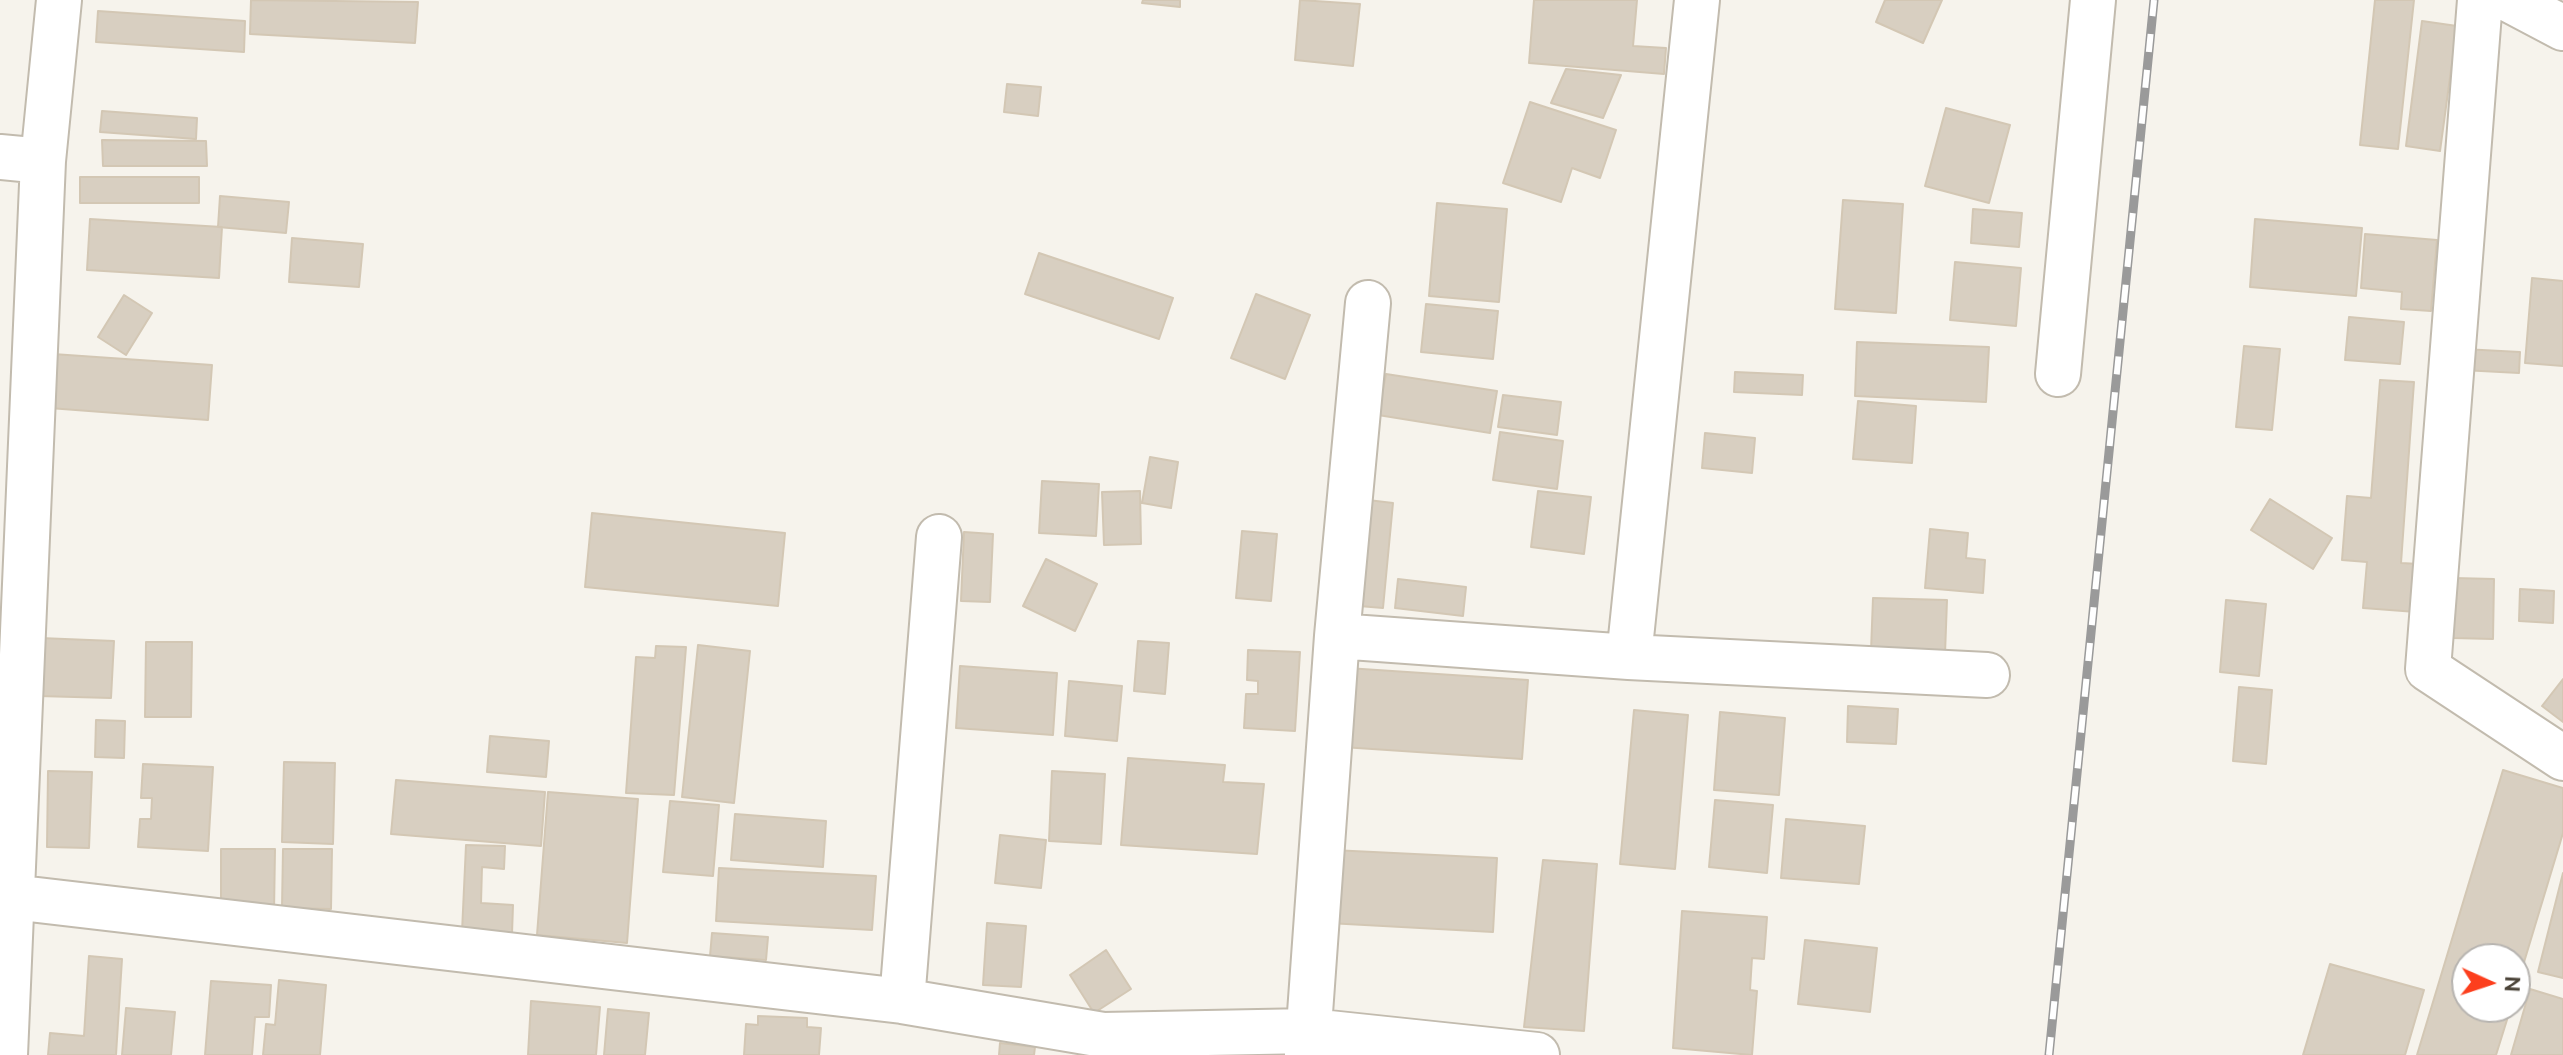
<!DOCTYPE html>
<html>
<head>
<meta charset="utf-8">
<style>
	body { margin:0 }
	#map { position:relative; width:2563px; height:1055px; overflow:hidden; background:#f6f3ec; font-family:Ubuntu,sans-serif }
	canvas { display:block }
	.north { position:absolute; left:2451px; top:943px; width:80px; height:80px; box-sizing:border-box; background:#fff; border:2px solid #b7b4b0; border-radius:50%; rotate:93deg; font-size:22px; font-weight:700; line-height:32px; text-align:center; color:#4b4439 }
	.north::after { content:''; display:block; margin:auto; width:28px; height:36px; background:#fc3f1d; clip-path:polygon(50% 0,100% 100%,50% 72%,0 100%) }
</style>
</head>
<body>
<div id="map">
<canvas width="2563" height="1055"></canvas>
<div class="north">N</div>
</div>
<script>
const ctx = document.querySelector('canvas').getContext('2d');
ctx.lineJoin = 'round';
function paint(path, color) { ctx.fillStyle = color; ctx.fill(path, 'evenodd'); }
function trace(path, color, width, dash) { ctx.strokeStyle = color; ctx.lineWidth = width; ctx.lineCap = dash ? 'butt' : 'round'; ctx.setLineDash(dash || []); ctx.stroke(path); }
const building = new Path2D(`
	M251,0L418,2L415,43L250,34Z
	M1143,0H1180V7L1142,3Z
	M1300,0L1360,4L1353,66L1295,60Z
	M1534,0H1637L1633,46L1666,48L1664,74L1529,63Z
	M1885,0H1942L1923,43L1876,22Z
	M2375,0H2414L2398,149L2360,145Z
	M98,11L245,21L244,52L96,42Z
	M2422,21L2457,26L2440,151L2406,146Z
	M1566,69L1621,75L1603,118L1551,103Z
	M1007,84L1041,87L1038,116L1004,112Z
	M1530,102L1616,130L1600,178L1572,168L1561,202L1503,183Z
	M1946,108L2010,125L1989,203L1925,186Z
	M102,111L197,118L196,139L100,132Z
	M102,140L206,141L207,166H103Z
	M80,177H199V203H80Z
	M220,196L289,202L286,233L218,227Z
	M1843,200L1903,204L1896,313L1835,309Z
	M1437,203L1507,209L1499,302L1429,296Z
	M1973,209L2022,213L2019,247L1971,243Z
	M90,219L222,227L219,278L87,270Z
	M2255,219L2362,228L2356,296L2250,287Z
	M2365,234L2437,240L2431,311L2401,309L2402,292L2361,288Z
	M292,238L363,244L359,287L289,282Z
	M1039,253L1173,298L1159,339L1025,294Z
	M1955,262L2021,268L2016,326L1950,320Z
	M2532,278L2563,281V366L2525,363Z
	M1256,294L1310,315L1285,379L1231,358Z
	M124,295L152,313L126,355L98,337Z
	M1426,304L1498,311L1493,359L1421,352Z
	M2349,317L2404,322L2400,364L2345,360Z
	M1857,342L1989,347L1986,402L1855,396Z
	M2244,346L2280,349L2272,430L2236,427Z
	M2463,349L2520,352L2519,373L2462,370Z
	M53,354L212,365L208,420L49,408Z
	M1735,372L1803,375L1802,395L1734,392Z
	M1386,374L1497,391L1490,433L1378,415Z
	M2380,380L2414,382L2401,563L2419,564L2416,612L2363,608L2367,562L2342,560L2347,496L2371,498Z
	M1503,395L1561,402L1557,435L1498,427Z
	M1858,401L1916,406L1912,463L1853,459Z
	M1500,432L1563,441L1557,489L1493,480Z
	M1705,433L1755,438L1752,473L1702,468Z
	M1150,457L1178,462L1171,508L1142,503Z
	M1042,481L1099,484L1096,536L1039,533Z
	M1140,491L1141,544L1104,545L1102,492Z
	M1538,491L1591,497L1584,554L1531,547Z
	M2270,499L2332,538L2313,569L2251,530Z
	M1368,500L1393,503L1383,608L1359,606Z
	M592,513L785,533L778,606L585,587Z
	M1930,529L1968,533L1966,558L1985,560L1983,593L1925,588Z
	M1242,531L1277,534L1271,601L1236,598Z
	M964,532L993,534L990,602L961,601Z
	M1046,559L1097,584L1075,631L1023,606Z
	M2454,578L2494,579L2493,639L2453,638Z
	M1398,579L1466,587L1463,616L1395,608Z
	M2520,589L2554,591L2553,623L2519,621Z
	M1873,598L1947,600L1945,654L1871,651Z
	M2226,600L2266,604L2259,676L2220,672Z
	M40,638L114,641L111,698L38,696Z
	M1138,641L1169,643L1165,694L1134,691Z
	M146,642H192L191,717H145Z
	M698,645L750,651L734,803L682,797Z
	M656,646L686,647L674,795L626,793L636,657L655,658Z
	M1248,650L1300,652L1295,731L1244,728L1246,694H1258V681L1247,680Z
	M960,666L1057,673L1053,735L956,728Z
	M1347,668L1528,680L1522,759L1342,747Z
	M2563,679V722L2542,706Z
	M1069,681L1122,686L1117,741L1065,736Z
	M2239,687L2272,690L2266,764L2233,761Z
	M1848,706L1898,709L1896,744L1847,742Z
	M1634,710L1688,715L1675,869L1620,864Z
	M1720,712L1785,718L1779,795L1714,790Z
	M96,720L125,721L124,758L95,757Z
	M490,736L549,741L546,777L487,772Z
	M1128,758L1225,765L1223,782L1264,784L1257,854L1121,845Z
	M284,762L335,763L333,844L282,842Z
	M143,764L213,767L208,851L138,847L140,819H151L152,798H141Z
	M2503,770L2563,788V833L2515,992V959H2467V1007H2511L2496,1055H2417Z
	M48,771L92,772L89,848L47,847Z
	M1052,771L1105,774L1101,844L1049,841Z
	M396,780L545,792L541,846L391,834Z
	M548,792L638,799L627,943L537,935Z
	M1715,800L1773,805L1767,873L1709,867Z
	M670,801L719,805L713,876L663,872Z
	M735,814L826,821L823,867L731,860Z
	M1786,819L1865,826L1859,884L1781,878Z
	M1000,835L1046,840L1041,888L995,883Z
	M466,845L505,846L504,869L482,867L481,903L513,905L512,934L462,932Z
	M221,849H275L274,912L221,911Z
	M283,849H332L331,909L282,908Z
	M1332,850L1497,858L1493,932L1328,923Z
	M1543,860L1597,864L1584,1031L1524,1027Z
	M719,868L876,876L872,930L716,921Z
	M2563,873V978L2538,972Z
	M1682,911L1767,917L1764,959L1752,958L1750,990L1757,991L1752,1055L1673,1048Z
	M987,923L1026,926L1021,987L983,985Z
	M712,933L768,937L766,960L710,956Z
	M1805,940L1877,948L1870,1012L1798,1004Z
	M1106,950L1131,989L1094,1013L1070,975Z
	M89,956L122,959L116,1055H48L50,1033L84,1036Z
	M2330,964L2424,990L2405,1055H2303Z
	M279,980L326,985L320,1055H263L266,1024L275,1025Z
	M211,981L271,985L269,1017H255L252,1055H205Z
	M2530,989L2563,999V1055H2511Z
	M531,1001L600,1007L596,1055H528Z
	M126,1008L175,1012L171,1055H122Z
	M608,1009L649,1013L645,1055H604Z
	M758,1016L807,1018V1027L821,1028L819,1055H744L746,1024L758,1025Z
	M1000,1043L1035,1047L1034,1055H999Z`);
const minor = new Path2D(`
	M2480,0L2428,669L2563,758
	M2510,0L2563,28
	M0,157L43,161
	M2058,374L2093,0
	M1337,636L1629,657L1987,675
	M1629,657L1697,0
	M12,897L902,1001L1103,1035L1310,1031L1537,1055
	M902,1001L939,537
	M5,1055L43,161L59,0
	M1307,1055L1337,636L1368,303`);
const rail = new Path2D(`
	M2049,1055L2154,0`);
paint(building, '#d8cfc1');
trace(building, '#d3c7b4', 2);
trace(minor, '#c2bbae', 48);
trace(minor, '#fff', 44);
trace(rail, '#9a9a9a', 9);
trace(rail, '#fff', 6, [18]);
</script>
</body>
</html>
